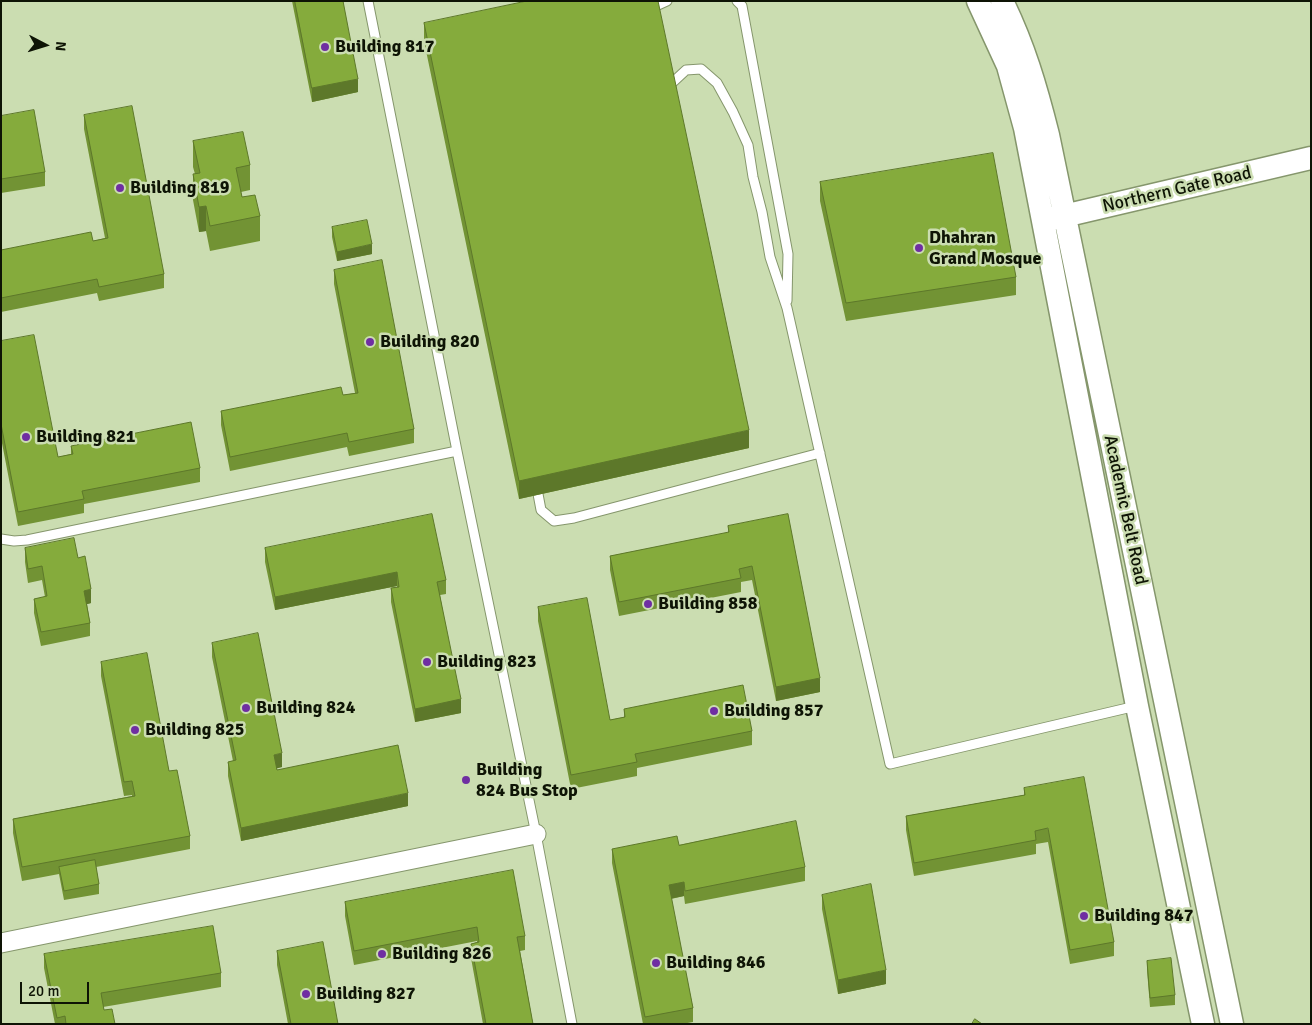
<!DOCTYPE html>
<html>
<head>
<meta charset="utf-8">
<style>
	body { margin:0 }
	#map { position:relative; width:1312px; height:1025px; overflow:hidden; background:#cbddb1; font-family:Signika,sans-serif }
	canvas { display:block }
	.frame { position:absolute; inset:0; border:2px solid #0e1405; pointer-events:none }
	.north { position:absolute; left:20px; top:20px; width:50px; height:50px; -webkit-text-stroke:4px #cbddb1; paint-order:stroke; rotate:95deg; font-size:14px; font-weight:700; line-height:20px; text-align:center; color:#0e1405 }
	.north::after { content:''; display:block; margin:auto; width:18px; height:22px; background:#0e1405; clip-path:polygon(50% 0,100% 100%,50% 72%,0 100%) }
	.scale { position:absolute; left:20px; top:982px; width:69px; height:22px; box-sizing:border-box; border:2px solid #0e1405; border-top:0; padding-left:6px; font-size:15px; line-height:18px; white-space:nowrap; color:#0e1405; -webkit-text-stroke:4px #cbddb1; paint-order:stroke }
</style>
</head>
<body>
<div id="map">
<canvas width="1312" height="1025"></canvas>
<div class="frame"></div>
<div class="north">N</div>
<div class="scale">20 m</div>
</div>
<script>
const ctx = document.querySelector('canvas').getContext('2d');
ctx.lineJoin = 'round';
function trace(path, color, width, dash) { ctx.strokeStyle = color; ctx.lineWidth = width; ctx.lineCap = dash ? 'butt' : 'round'; ctx.setLineDash(dash || []); ctx.stroke(path); }
function paint(path, color) { ctx.fillStyle = color; ctx.fill(path, 'evenodd'); }
function label(font, color, halo, rows, align = 'center') {
  ctx.font = font + ' Signika,sans-serif'; ctx.lineWidth = 5; ctx.setLineDash([]); ctx.textBaseline = 'middle'; ctx.strokeStyle = halo; ctx.fillStyle = color; for (const [text, x, y, turn = 0] of rows) {
    ctx.save(); ctx.translate(x, y); ctx.rotate((+turn || 0) * Math.PI / 180); ctx.textAlign = isNaN(turn) ? turn : align; if (halo) ctx.strokeText(text, 0, 0); ctx.fillText(text, 0, 0); ctx.restore();
  }
}
const service = new Path2D(`
	M368,1L457,451L536,834L572,1024
	M737,1L742,6L788,254L787,301
	M656,6L667,1
	M672,83L686,70L701,69L717,83L733,112L748,145L753,177L762,212L770,257L787,308L890,764L1136,706
	M538,494L541,510L554,521L574,518L820,453
	M1,539L14,541L27,540L457,451`);
const minor = new Path2D(`
	M1,943L536,834`);
const tertiary = new Path2D(`
	M978,1L1008,66L1025,128L1137,706L1203,1024
	M1002,1C1024,46 1036,87 1048,135L1232,1024
	M1051,219L1311,158`);
const wall = new Path2D(`
	M292,1H343L358,92L312,102Z
	M424,23L749,448L519,499L424,41Z
	M84,115L164,274V288L99,301L97,293L1,312V250L93,241L105,238L84,129Z
	M1,116L45,172V186L1,193Z
	M193,141L250,165V190L241,192L242,197L260,216V241L210,251L206,231L199,232L193,200V174H195L193,167Z
	M820,182L1016,277V295L846,321L820,201Z
	M332,227L372,254L337,261L332,237Z
	M334,270L414,429V443L349,456L347,447L230,471L221,425V411L343,395L355,393L334,284Z
	M1,341L58,457L71,454V446L200,468V482L84,504V513L18,526L1,438Z
	M788,514L820,692L776,701L752,580L741,582V592L619,616L610,570V556L728,533V526Z
	M25,548L78,558L91,603L87,604L90,623V636L41,646L34,613V599L45,597L42,580L28,583L25,562Z
	M265,548L446,580V594L440,595L461,713L415,722L391,602V588L397,587V586L275,610L265,562Z
	M538,607L610,720L624,717V709L752,731V745L637,768V776L571,789L538,621Z
	M212,643L282,767L277,768V770L408,806L241,841L228,776V762L233,761L212,657Z
	M101,662L169,771L190,836V849L96,867L99,884V894L64,900L59,874L22,881L13,833V819L132,796V795L124,796L101,676Z
	M1024,788L1114,942V956L1070,964L1048,842L1036,844V854L914,876L906,830V816L1024,795Z
	M612,849L805,867V881L685,904L684,896L671,899L693,1008V1022L682,1024H643L612,863Z
	M822,895L886,984L838,994L822,909Z
	M345,902L525,936V950L520,951L533,1024H483L471,958V944L477,942V941L354,965L345,916Z
	M277,951L338,1024H288L277,965Z
	M44,954L221,973V987L103,1007L104,1010L115,1024H55L44,968Z
	M1147,961L1175,995V1005L1150,1007L1147,970Z`);
const shadedWall = new Path2D(`
	M358,79V92L312,102V88Z
	M206,206V231L199,232V207Z
	M372,244V254L337,261V252Z
	M749,430V448L519,499V481Z
	M397,572V586L275,610V597Z
	M91,589V603L84,605V591Z
	M820,678V692L776,701V687Z
	M461,699V713L415,722V709Z
	M282,753V767L274,769V755Z
	M408,793V806L241,841V828Z
	M684,882V896L669,899V885Z
	M886,970V984L838,994V980Z`);
const building = new Path2D(`
	M295,1H343L358,79L312,88Z
	M527,1H658L749,430L519,481L424,23Z
	M132,106L164,274L99,287L97,279L1,298V250L91,232L93,241L108,238L84,115Z
	M34,110L45,172L1,179V116Z
	M243,132L250,165L236,168L242,197L255,195L260,216L210,226L206,206L199,207L193,174L200,173L193,141Z
	M993,153L1016,277L846,303L820,182Z
	M367,220L372,244L337,252L332,227Z
	M382,260L414,429L349,442L347,433L230,457L221,411L341,387L343,395L358,393L334,270Z
	M34,335L58,457L73,454L71,446L191,422L200,468L82,491L84,499L18,512L1,424V341Z
	M432,514L446,580L437,582L461,699L415,709L391,588L399,587L397,572L275,597L265,548Z
	M788,514L820,678L776,687L752,566L739,569L741,578L619,602L610,556L729,532L728,526Z
	M74,538L78,558L85,556L91,589L84,591L90,623L41,632L34,599L47,596L42,566L28,569L25,548Z
	M587,598L610,720L625,717L624,709L743,685L752,731L635,754L637,762L571,775L538,607Z
	M258,633L282,753L274,755L277,770L398,745L408,793L241,828L228,762L236,760L212,643Z
	M147,653L169,771L177,770L190,836L22,867L13,819L135,796L132,781L124,782L101,662Z
	M1084,777L1114,942L1070,950L1048,828L1035,831L1036,840L914,863L906,816L1025,795L1024,788Z
	M796,821L805,867L685,891L684,882L669,885L693,1008L645,1017L612,849L677,836L679,845Z
	M95,860L99,884L64,891L59,867Z
	M513,870L525,936L517,937L533,1024H486L471,944L479,942L477,927L354,951L345,902Z
	M871,884L886,970L838,980L822,895Z
	M213,926L221,973L101,993L104,1010L112,1009L115,1024H66L65,1016L57,1018L44,954Z
	M323,942L338,1024H291L277,951Z
	M1171,958L1175,995L1150,998L1147,961Z
	M975,1019L982,1024H972Z`);
const markers = [
	[325,47,5,"#6f2ea2"],
	[120,188,5,"#6f2ea2"],
	[919,248,5,"#6f2ea2"],
	[370,342,5,"#6f2ea2"],
	[26,437,5,"#6f2ea2"],
	[648,604,5,"#6f2ea2"],
	[427,662,5,"#6f2ea2"],
	[246,708,5,"#6f2ea2"],
	[714,711,5,"#6f2ea2"],
	[135,730,5,"#6f2ea2"],
	[466,780,5,"#6f2ea2"],
	[1084,916,5,"#6f2ea2"],
	[382,954,5,"#6f2ea2"],
	[656,963,5,"#6f2ea2"],
	[306,994,5,"#6f2ea2"]
];
const poiNames = [
	["Building 817",335,47],
	["Building 819",130,188],
	["Dhahran",929,238],
	["Grand Mosque",929,259],
	["Building 820",380,342],
	["Building 821",36,437],
	["Building 858",658,604],
	["Building 823",437,662],
	["Building 824",256,708],
	["Building 857",724,711],
	["Building 825",145,730],
	["Building",476,770],
	["824 Bus Stop",476,791],
	["Building 847",1094,916],
	["Building 826",392,954],
	["Building 846",666,963],
	["Building 827",316,994]
];
const streetNames = [
	["Northern Gate Road",1177,190,-13],
	["Academic Belt Road",1125,510,78]
];
trace(service, '#85966c', 11);
trace(minor, '#85966c', 21);
trace(tertiary, '#85966c', 25);
trace(service, '#fff', 9);
trace(minor, '#fff', 19);
trace(tertiary, '#fff', 22);
paint(wall, '#729334');
paint(shadedWall, '#5d782a');
paint(building, '#85ab3c');
trace(building, '#5d782a', 1);
for (const [x, y, r, color] of markers) { const dot = new Path2D(); dot.arc(x, y, r, 0, 2 * Math.PI); ctx.fillStyle = color; ctx.fill(dot); trace(dot, '#cbddb1', 2); }
label('bold 18px', '#0e1405', '#cbddb1', poiNames, 'left');
label('18px', '#0e1405', '#cbddb1', streetNames);
</script>
</body>
</html>
